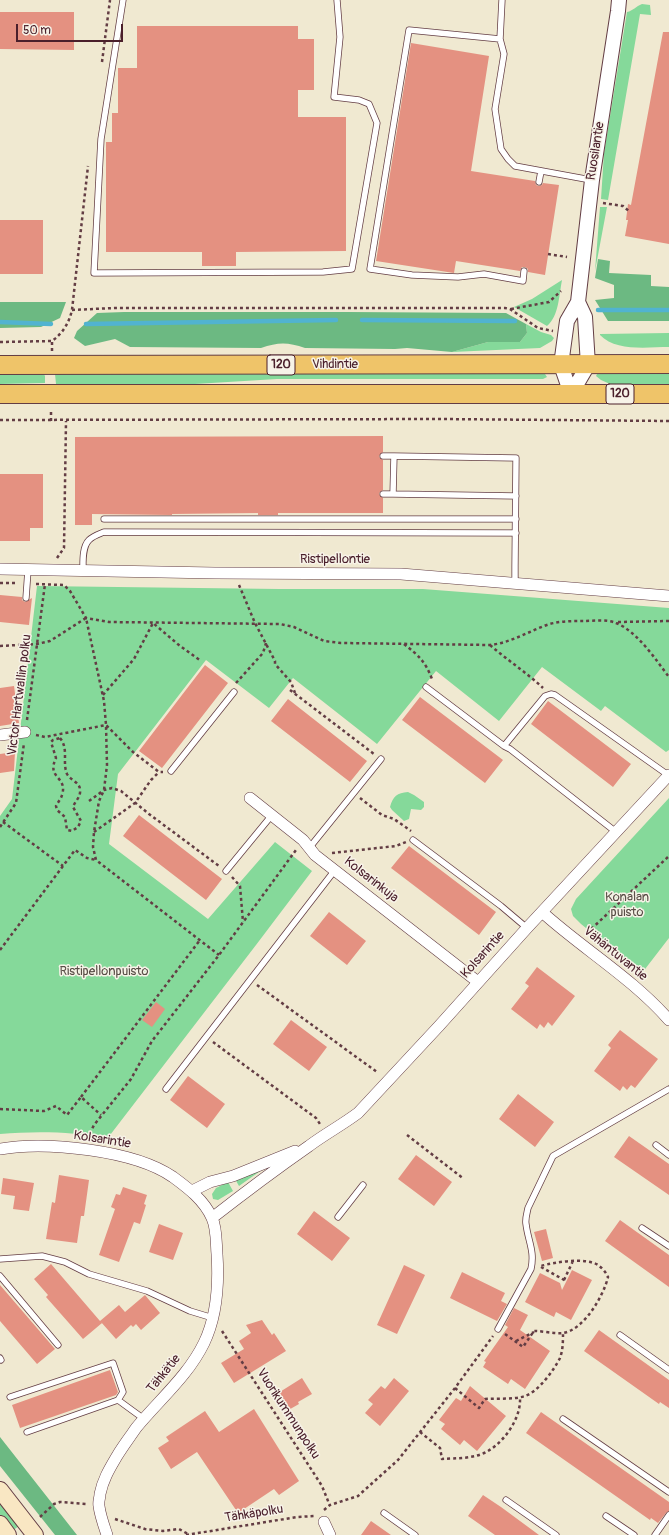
<!DOCTYPE html>
<html>
<head>
<meta charset="utf-8">
<style>
	body { margin:0 }
	#map { position:relative; width:669px; height:1535px; overflow:hidden; background:#f0e9d1; font-family:Pangolin,sans-serif }
	canvas { display:block }
	.scale { position:absolute; left:16px; top:24px; width:107px; height:18px; box-sizing:border-box; border:2px solid #4a1f2b; border-top:0; padding-left:5px; font-size:12px; line-height:14px; white-space:nowrap; color:#4a1f2b; -webkit-text-stroke:3px #f7f3e8; paint-order:stroke }
</style>
</head>
<body>
<div id="map">
<canvas width="669" height="1535"></canvas>
<div class="scale">50 m</div>
</div>
<script>
const ctx = document.querySelector('canvas').getContext('2d');
ctx.lineJoin = 'round';
function paint(path, color) { ctx.fillStyle = color; ctx.fill(path, 'evenodd'); }
function trace(path, color, width, dash) { ctx.strokeStyle = color; ctx.lineWidth = width; ctx.lineCap = dash ? 'butt' : 'round'; ctx.setLineDash(dash || []); ctx.stroke(path); }
function label(font, color, halo, rows, align = 'center') {
  ctx.font = font + ' Pangolin,sans-serif'; ctx.lineWidth = 3; ctx.setLineDash([]); ctx.textBaseline = 'middle'; ctx.strokeStyle = halo; ctx.fillStyle = color; for (const [text, x, y, turn = 0] of rows) {
    ctx.save(); ctx.translate(x, y); ctx.rotate((+turn || 0) * Math.PI / 180); ctx.textAlign = isNaN(turn) ? turn : align; if (halo) ctx.strokeText(text, 0, 0); ctx.fillText(text, 0, 0); ctx.restore();
  }
}
const green = new Path2D(`
	M642,4L650,5L651,15L640,14L608,200L601,199L604,153L627,12C633,11 636,6 642,4Z
	M600,207H607L595,271Z
	M562,280C559,295 559,316 547,326L514,307L532,299Z
	M526,324L541,332L551,335L554,338L552,341L540,348L452,352L488,342H520L527,333Z
	M669,333V347C648,347 616,352 600,335V334Z
	M0,374H44L45,376V383L0,384Z
	M55,374H545L547,377L543,379H277L195,384H56Z
	M597,374H669V384H610L601,380L596,376Z
	M37,586L279,589H423L669,608V750L666,752L605,706L601,711L542,667L499,721L436,671L377,744L293,678L269,708L206,660L118,774L109,844L208,919L275,842L312,871L256,945L107,1139C72,1131 35,1131 0,1134V816L12,799Z
	M408,792L414,795L424,802V807L421,810L411,809L409,819L404,821L392,810L390,807C393,796 397,793 408,792Z
	M669,798V938L642,973L581,924L573,916L571,909L576,899Z
	M266,1167L239,1186L235,1179Z
	M228,1182L233,1191L218,1200L213,1199L212,1194L216,1188Z
	M0,1501L20,1525L11,1532L0,1518Z`);
const forest = new Path2D(`
	M598,259L610,261L609,273L651,275V286L669,287V321H608L595,300L614,298V285L595,278Z
	M0,302H66L60,318L41,327L0,328Z
	M124,312H348L506,313L526,324L527,333L520,342H488L452,352L407,348L395,349L305,348C288,342 278,342 261,348L130,347L115,339L85,346L74,338L77,331L97,313Z
	M0,1437L77,1535H55L0,1466Z`);
const stream = new Path2D(`
	M598,310H669
	M362,320L515,321
	M0,322L51,324
	M86,324L336,320`);
const building = new Path2D(`
	M0,12H74V50L0,49Z
	M137,26H298V39H314V90H298V117H346V251L236,252V266H202V252H106V142H112V113H118V68H137Z
	M663,32H669V244L625,236L628,220H626L628,204L631,205Z
	M411,43L489,56L471,171L535,181L536,185L539,186L542,185L543,183L559,185L545,275L528,272V269L525,267H522L520,271L456,261L454,273L376,261Z
	M0,220H43V274H0Z
	M383,436V452L379,456L380,458L383,460V490L380,492L379,494L383,498V513H278V515H258V513L172,514V515L92,514V525H75V437Z
	M0,474H43V528H30V541H0Z
	M0,595L22,597V600L25,602L32,598L29,625L0,622Z
	M205,665L228,683L162,768L139,751Z
	M14,686L19,723L0,726V688Z
	M420,697L503,760L485,783L402,720Z
	M288,699L367,761L350,782L271,721Z
	M548,701L631,764L613,787L531,724Z
	M15,752L14,771L0,773V754Z
	M139,815L222,879L206,900L123,836Z
	M409,846L496,912L479,935L391,868Z
	M329,912L366,941L347,965L310,936Z
	M537,967L575,996L552,1026L548,1022L544,1028L540,1024L537,1029L511,1009L529,986L525,983Z
	M156,1002L165,1009L152,1027L142,1020Z
	M291,1020L327,1047L309,1071L273,1044Z
	M620,1030L658,1059L635,1088L631,1085L627,1090L623,1086L620,1091L594,1071L611,1048L608,1045Z
	M188,1076L225,1104L207,1128L170,1100Z
	M518,1094L554,1122L535,1147L499,1119Z
	M629,1136L669,1164V1195L614,1157Z
	M416,1155L452,1182L434,1206L398,1179Z
	M59,1175L89,1180L84,1216H81L77,1243L46,1239L52,1202L55,1203Z
	M3,1178L34,1183L29,1211L13,1209L15,1196L1,1194Z
	M123,1187L147,1195L144,1204L146,1205L140,1224L134,1222L119,1262L99,1255L115,1209L111,1207L116,1194L120,1195Z
	M314,1211L350,1238L332,1261L297,1234Z
	M620,1220L669,1255V1287L605,1241Z
	M159,1224L183,1233L173,1260L149,1252Z
	M546,1229L553,1258L542,1261L534,1232Z
	M51,1264L100,1321L119,1305L125,1312L145,1295L160,1313L141,1330L136,1324L133,1327L131,1325L116,1339L101,1322L102,1323L83,1339L46,1297L48,1295L34,1279Z
	M404,1265L425,1275L397,1334L377,1325Z
	M572,1270L592,1280L571,1320L556,1312L554,1317L525,1302L540,1273L560,1283L562,1290Z
	M462,1272L505,1293L501,1301L507,1304L497,1321L450,1298Z
	M0,1285L55,1349L37,1364L0,1321Z
	M514,1308L528,1315L520,1330L550,1351L525,1389L511,1379L508,1384L483,1367L486,1362L484,1361L508,1327L505,1325Z
	M262,1320L272,1335L274,1333L286,1351L234,1383L221,1363L244,1349L239,1341L251,1333L246,1325Z
	M599,1330L669,1380V1408L660,1402L659,1404L584,1351Z
	M110,1370L118,1392L116,1395L20,1428L12,1405Z
	M302,1378L312,1394L298,1402L299,1404L285,1412L275,1395Z
	M394,1378L409,1391L380,1426L365,1413L373,1404L368,1400L381,1386L385,1389Z
	M470,1386L506,1416L477,1451L464,1440L460,1445L441,1429L445,1424L439,1420L456,1398L461,1401Z
	M254,1409L299,1481L279,1495L274,1489L238,1513L197,1452L171,1469L158,1448L169,1441L166,1437L205,1411L219,1432Z
	M541,1412L669,1502V1511L666,1513L658,1523L651,1518L650,1520L526,1433Z
	M483,1495L501,1507L539,1535H495L468,1516Z
	M371,1521L391,1535H361Z`);
const path = new Path2D(`
	M102,62L110,0
	M603,203L623,206L630,212
	M548,254L567,257
	M511,309L549,302L561,291
	M72,310L114,308H505L510,309L538,328L553,331
	M0,342L52,341C63,333 69,323 72,310L88,166
	M52,351V341
	M0,420L439,419L669,421
	M51,421V410
	M57,558L64,548L66,421
	M0,583H17
	M36,584L64,585L70,591L86,618L109,622L280,624L294,627L324,641L341,643L490,645C509,643 526,633 544,626C556,621 570,621 583,621C593,621 607,619 616,623C637,631 656,660 669,677
	M239,585L255,623L275,661V664L291,682L295,693
	M618,622L669,621
	M404,644C419,656 425,661 432,679
	M490,645C507,660 526,672 543,688
	M0,646L37,644L50,641L86,618L104,701L106,725L107,765L104,790L99,801L94,832L93,847L96,860L219,955
	M236,683L263,653L266,643
	M290,690L374,754
	M103,695L134,659L153,623L180,646L201,661
	M27,720L45,584
	M36,735L45,737L106,725L133,752L159,772H163
	M60,738C69,749 62,762 67,774C71,781 80,782 80,790C81,797 75,801 73,807L81,821L78,827L72,831L67,830L65,817L57,810L56,806C58,802 61,799 62,795C68,776 46,779 56,758L51,742L53,740Z
	M360,798L382,815L394,819L411,831
	M89,801L104,790L112,788L121,791L149,814L219,866
	M3,822L63,866
	M0,827L16,803L24,743
	M94,832L135,803L151,780L159,772
	M332,853L396,846L406,842
	M232,877L240,886L243,922
	M587,933L669,856
	M0,950L75,850L87,858L96,860
	M257,985L377,1072
	M213,1042L316,1118L320,1124
	M81,1097L200,940
	M0,1109L44,1111L56,1106L67,1115L81,1097L101,1115
	M407,1135L464,1179
	M87,1139L94,1125L131,1079L152,1041L219,955L296,850
	M541,1267L566,1281
	M564,1280L573,1261
	M222,1331L322,1486L330,1506
	M505,1334L523,1347L534,1331C543,1331 554,1334 563,1333C584,1330 604,1295 608,1277C606,1272 602,1268 598,1265C585,1257 555,1262 541,1266
	M516,1341L534,1332
	M455,1388L479,1408L485,1399C498,1398 513,1400 525,1396C538,1392 554,1370 560,1358C563,1350 563,1341 563,1333
	M420,1432L440,1448L442,1459C456,1458 475,1459 488,1451C505,1441 521,1418 520,1398
	M324,1510L330,1505L358,1496L398,1460L455,1388L493,1336
	M40,1517L54,1504L60,1502L87,1504
	M115,1519L145,1529L163,1531L179,1529L188,1534
	M186,1535L297,1517L314,1516`);
const service = new Path2D(`
	M123,0L101,139L94,273L323,272L352,269L377,123L369,104L359,100L334,97L340,37L337,0
	M502,0L500,39L504,54L495,109L501,149L508,159L515,166L591,180
	M500,39L409,30L370,269L412,275L458,277L484,274L523,281L524,271
	M539,182L541,171
	M383,456H394
	M383,494H393
	M104,519H516
	M83,571C83,562 82,547 89,540C93,536 99,534 104,532L516,533
	M515,583V566L516,458L394,456L393,494L516,496
	M26,598L28,570
	M426,687L504,746L510,749L616,832
	M504,746L545,696L551,694L555,695L668,775
	M171,771L234,692
	M413,840L501,906L527,928
	M310,847L381,759
	M226,871L272,815
	M166,1089L335,870
	M656,1145L669,1155
	M338,1217L363,1185
	M642,1228L669,1246
	M0,1259L42,1256L65,1262L89,1274L147,1291L190,1311L213,1318
	M0,1276L58,1345
	M498,1329L531,1269C535,1251 528,1241 526,1224C525,1219 527,1213 528,1208L553,1156L669,1089
	M620,1335L669,1370
	M0,1358L1,1360
	M10,1397L113,1363L123,1392L118,1400
	M563,1419L669,1492
	M27,1432L118,1400L144,1419
	M506,1500L556,1535
	M384,1513L415,1535
	M606,1516L634,1535
	M655,1535L669,1515`);
const minor = new Path2D(`
	M0,569L215,573L401,574L669,596
	M0,735L25,732
	M250,798L303,840L315,855L478,982
	M542,912C583,949 632,978 669,1020
	M0,1149C46,1141 134,1150 173,1177C188,1188 204,1200 212,1218C217,1229 216,1243 217,1254C219,1284 217,1316 204,1343C188,1376 159,1400 136,1428C130,1437 123,1446 117,1456C110,1468 103,1479 100,1494C100,1498 98,1502 99,1506C100,1515 104,1526 107,1535
	M192,1191L210,1182L233,1176L295,1151
	M212,1218C244,1193 276,1169 309,1146C325,1134 342,1125 358,1113L439,1026L527,928L669,775
	M324,1522L330,1535`);
const tertiary = new Path2D(`
	M571,394L561,365L567,321L578,302L592,180L618,11L619,0
	M571,394L588,365L585,317L578,302`);
const secondary = new Path2D(`
	M0,1490L35,1535
	M0,1524L8,1535`);
const primary = new Path2D(`
	M0,365L669,364
	M0,394H669`);
const shields = [
	[281,365,28],
	[620,394,28]
];
const shieldNames = [
	["120",281,365],
	["120",620,394]
];
const streetNames = [
	["Ruosilantie",596,151,-81],
	["Vihdintie",335,365],
	["Ristipellontie",335,560],
	["Victor Hartwallin polku",20,695,-83],
	["Kolsarinkuja",371,880,38],
	["Vähäntuvantie",615,954,39],
	["Kolsarintie",483,955,-48],
	["Kolsarintie",102,1140,9],
	["Tähkätie",164,1374,-51],
	["Vuorikummunpolku",288,1414,57],
	["Tähkäpolku",254,1514,-9]
];
const parkNames = [
	["Konalan",627,898],
	["puisto",627,913],
	["Ristipellonpuisto",104,972]
];
paint(green, '#85d99a');
paint(forest, '#6cb982');
trace(stream, '#51b3d0', 4.5);
paint(building, '#e49181');
trace(service, '#633d44', 7);
trace(minor, '#633d44', 12);
trace(tertiary, '#633d44', 16);
trace(secondary, '#633d44', 18);
trace(primary, '#633d44', 20);
trace(path, '#633d44', 2.5, [3, 3]);
trace(service, '#fff', 5.5);
trace(minor, '#fff', 11);
trace(tertiary, '#fff', 14);
trace(secondary, '#f9e7c3', 16);
trace(primary, '#efc469', 18);
for (const [x, y, w] of shields) { const box = new Path2D(); box.roundRect(x - w / 2, y - 10, w, 20, 3); ctx.fillStyle = '#f7f3e8'; ctx.fill(box); trace(box, '#4a1f2b', 1); }
label('bold 12px', '#4a1f2b', null, shieldNames);
label('13px', '#4a1f2b', '#f7f3e8', streetNames);
label('13px', '#594e47', '#f7f3e8', parkNames);
</script>
</body>
</html>
